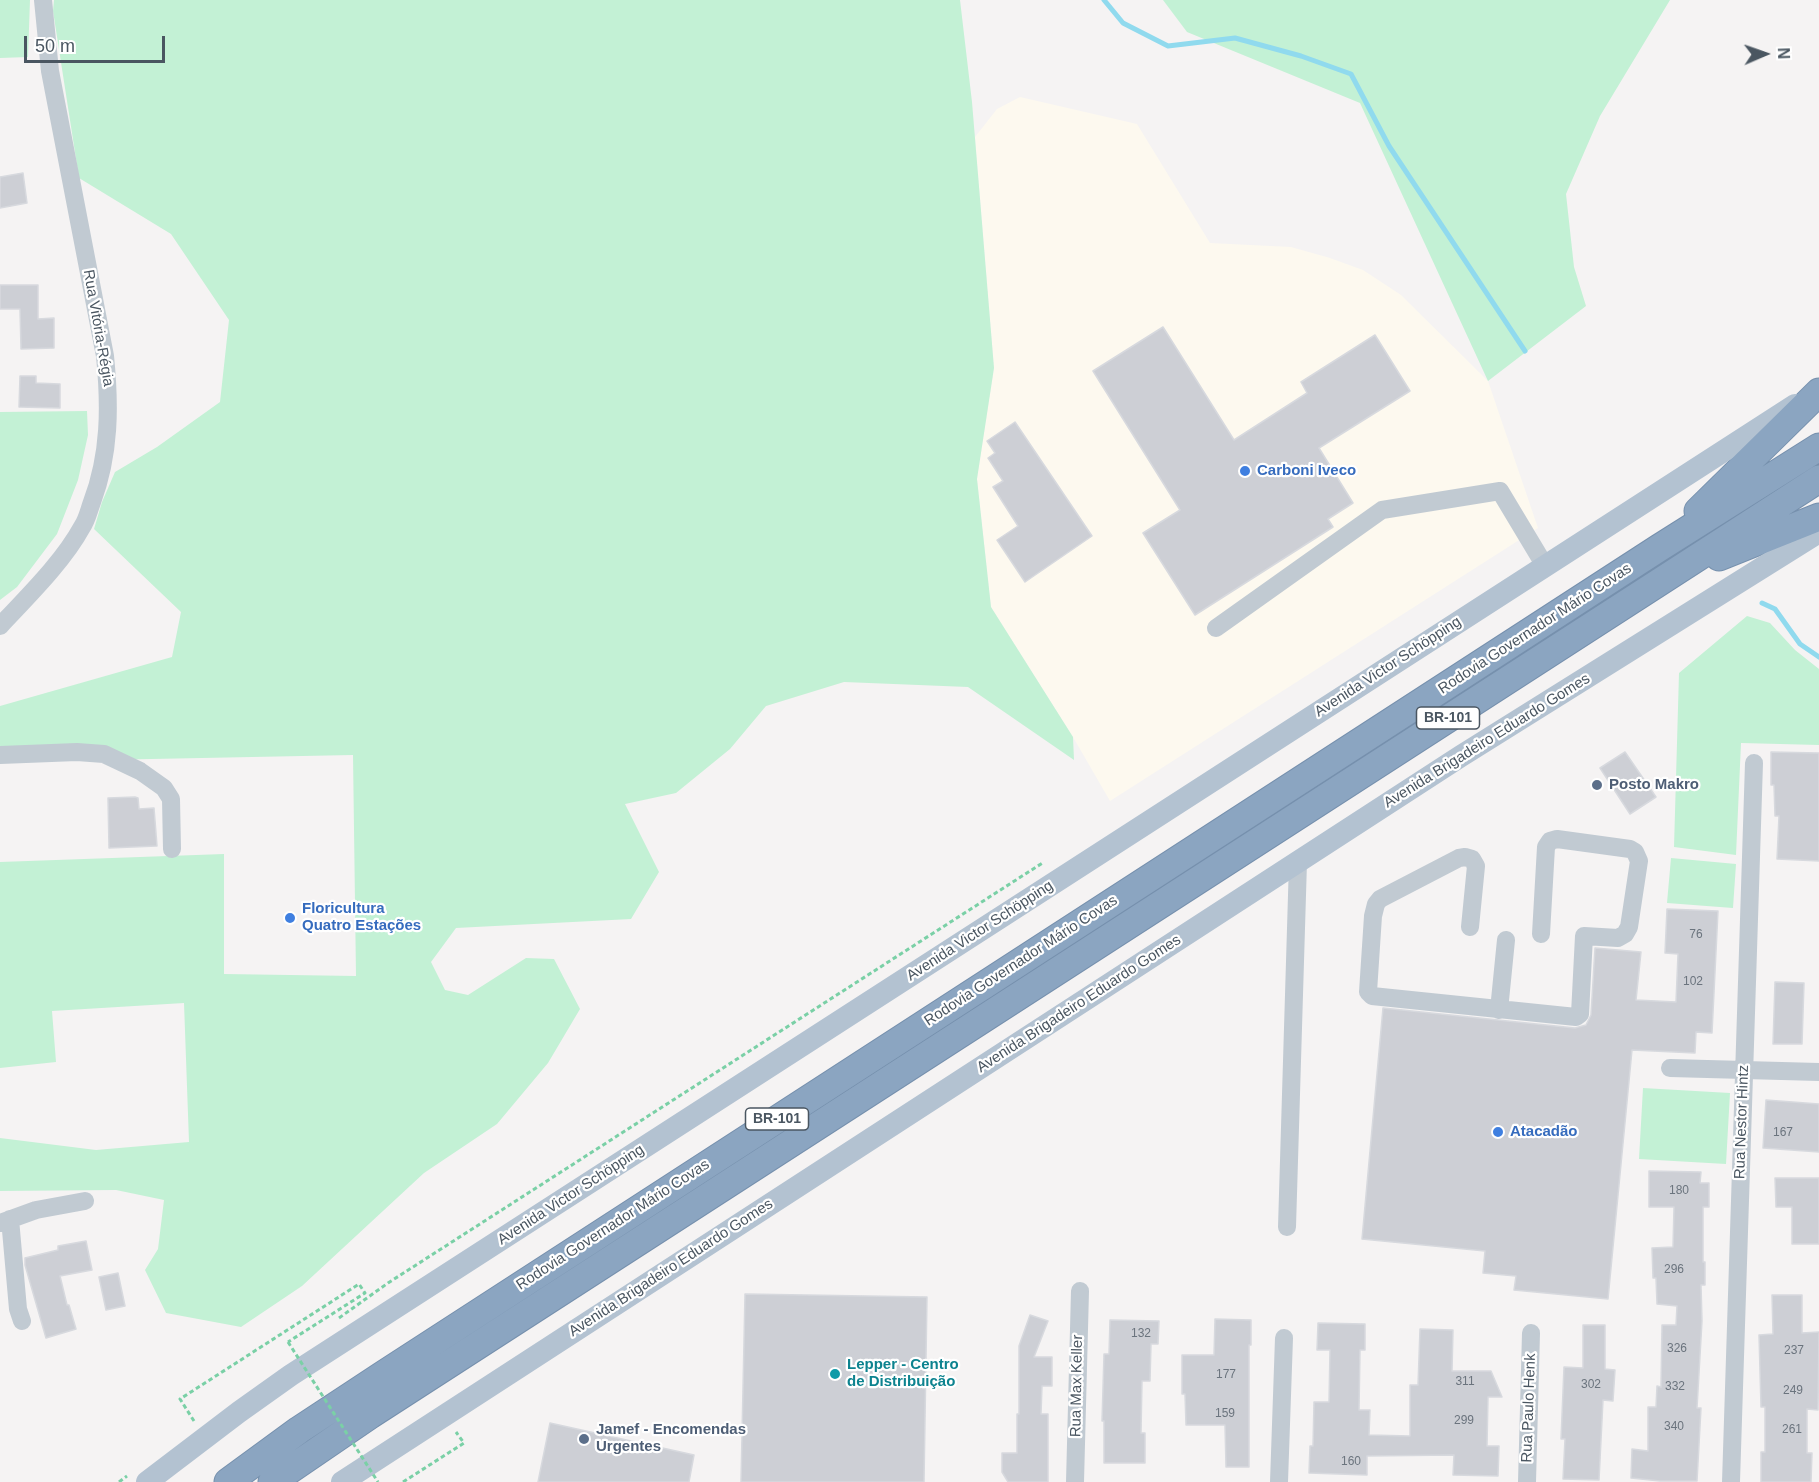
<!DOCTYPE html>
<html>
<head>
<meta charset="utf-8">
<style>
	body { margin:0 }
	#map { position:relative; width:1819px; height:1482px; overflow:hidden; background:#f5f3f3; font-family:Arial,sans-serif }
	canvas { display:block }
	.north { position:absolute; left:1735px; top:24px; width:60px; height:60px; -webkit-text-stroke:4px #fff; paint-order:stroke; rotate:88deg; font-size:16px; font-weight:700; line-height:24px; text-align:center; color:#4a5661 }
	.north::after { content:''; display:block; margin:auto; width:21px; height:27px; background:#4a5661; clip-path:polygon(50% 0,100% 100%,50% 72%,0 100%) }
	.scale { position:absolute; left:24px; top:36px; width:141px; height:27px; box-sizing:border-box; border:3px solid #4a5661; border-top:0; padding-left:8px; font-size:18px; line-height:21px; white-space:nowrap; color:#4a5661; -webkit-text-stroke:4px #fff; paint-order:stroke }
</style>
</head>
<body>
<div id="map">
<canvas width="1819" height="1482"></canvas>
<div class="north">N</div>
<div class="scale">50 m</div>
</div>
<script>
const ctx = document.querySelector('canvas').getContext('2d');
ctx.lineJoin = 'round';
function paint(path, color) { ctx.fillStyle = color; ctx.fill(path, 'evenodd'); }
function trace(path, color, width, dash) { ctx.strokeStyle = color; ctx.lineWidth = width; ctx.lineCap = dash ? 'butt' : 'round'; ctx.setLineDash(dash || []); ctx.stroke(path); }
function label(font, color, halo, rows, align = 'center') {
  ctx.font = font + ' Arial,sans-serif'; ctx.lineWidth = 4.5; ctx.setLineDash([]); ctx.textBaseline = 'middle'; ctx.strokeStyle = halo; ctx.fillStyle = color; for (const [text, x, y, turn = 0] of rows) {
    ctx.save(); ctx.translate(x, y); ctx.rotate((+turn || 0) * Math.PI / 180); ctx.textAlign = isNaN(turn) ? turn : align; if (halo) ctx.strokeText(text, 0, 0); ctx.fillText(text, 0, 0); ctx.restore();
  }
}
const commercial = new Path2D(`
	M1020,97L1137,124L1210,243L1291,247L1330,258L1363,270L1401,295L1488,381L1538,528L1110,801L1073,737L991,607L977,479L994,368L975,137L997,109Z`);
const green = new Path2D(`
	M0,0H30L28,57L0,58Z
	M54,0H960L972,102L994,368L977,479L991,607L1073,737L1074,760L968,687L844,682L766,706L730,749L676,793L625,804L659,872L631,919L456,928L431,962L445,990L468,995L526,958L554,959L580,1009L548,1063L497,1124L424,1173L302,1286L241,1327L166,1313L145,1270L158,1249L164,1200L116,1190L0,1191V1138L96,1150L189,1142L184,1003L52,1011L56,1062L0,1068V862L224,854V974L356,976L353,755L0,762V706L172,657L181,612L94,529L102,502L115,472L157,447L220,402L229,320L171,234L79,178L53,11Z
	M1163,0H1670L1600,116L1566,194L1574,267L1586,306L1488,381L1360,103L1187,32Z
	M87,411L88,435L78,480L57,534L17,587L0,600V412Z
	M1747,616L1770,623L1795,650L1819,669V745L1741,743L1736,855L1674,847L1679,673Z
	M1671,858L1736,864L1733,908L1667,903Z
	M1643,1088L1730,1093L1726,1164L1639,1159Z`);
const stream = new Path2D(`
	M1104,0L1123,23L1168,46L1235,38L1301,56L1351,74L1389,146L1525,351
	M1762,603L1775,609L1800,644L1819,657`);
const building = new Path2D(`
	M23,173L27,203L0,208V177Z
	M0,285H38V319L54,318V348L21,349L20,309H0Z
	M1163,327L1234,440L1307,393L1301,382L1375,335L1410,391L1319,448L1353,503L1328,519L1333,527L1195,615L1143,533L1180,510L1093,371Z
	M20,376H36V383L60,384V408L19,407Z
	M1015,422L1092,536L1025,582L997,540L1018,526L993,487L1003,481L988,458L995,453L987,441Z
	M1625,752L1656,797L1630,814L1600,768Z
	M1771,752L1819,753V861L1777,859L1779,816H1775L1774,785H1771Z
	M135,797L138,798L139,809L154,808L157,846L109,848L108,798Z
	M1667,909L1718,911L1712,1033L1696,1032L1695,1053L1632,1050L1608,1299L1514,1290L1516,1276L1483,1273L1485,1251L1362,1239L1383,1008L1575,1028L1586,1025L1591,1015L1595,948L1641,952L1636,1000L1676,1002L1678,954L1665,953Z
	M1775,982L1804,983L1802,1044H1773Z
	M1766,1100L1819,1104V1152L1763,1148Z
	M1649,1171L1701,1172L1700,1183H1709V1207H1703V1262H1705V1285H1701L1702,1321L1697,1408H1701L1697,1481H1660L1631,1478L1632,1449L1648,1451V1407H1656L1657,1386L1661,1387L1662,1325H1676L1677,1306L1657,1304L1656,1278H1653L1652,1248L1673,1247L1674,1207H1649Z
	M1775,1178H1819V1244H1792V1207H1776Z
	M86,1241L92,1270L60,1276L67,1305H69L76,1329L46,1338L25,1265V1258L58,1250V1246Z
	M118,1273L125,1306L106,1310L99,1277Z
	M745,1294L927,1297L924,1482H741Z
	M1772,1295H1802V1333L1819,1332L1818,1410L1807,1409V1453H1812L1811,1482H1761V1452H1765V1407H1761L1759,1335L1773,1334Z
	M1030,1315L1048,1321L1034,1357H1052V1386H1042L1041,1414H1048V1482H1008L1002,1472V1453H1017V1414H1019V1346Z
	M1215,1319L1251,1320V1345H1249V1467H1226L1225,1425H1186L1185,1394H1182V1355H1214Z
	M1110,1320L1159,1321L1158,1344H1151L1150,1381H1142L1141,1433H1145V1463H1104V1421H1102L1104,1354H1109Z
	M1318,1323L1365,1324V1350H1360L1359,1410H1370L1369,1435L1410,1436V1385H1418L1420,1329L1453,1330L1452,1371H1491L1502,1397H1488L1487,1446H1499L1498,1476L1453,1475L1454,1455L1367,1456V1475L1309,1473L1310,1446H1313L1314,1402H1329L1330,1350H1317Z
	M1583,1325H1605V1369L1615,1370L1613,1401L1603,1400L1599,1480L1563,1479L1565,1439H1561L1564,1367L1583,1368Z
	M550,1423L694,1455L689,1482H538Z`);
const path = new Path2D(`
	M339,1318L388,1283L1044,862
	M194,1421L180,1399L359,1284L365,1293L288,1342
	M119,1482L127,1476
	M403,1482L464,1443L456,1432`);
const minor = new Path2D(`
	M0,626C27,597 63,562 82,527C87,520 89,510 92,502C110,454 110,406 105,356L50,71L43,0
	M1216,628L1382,510L1500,491L1545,566
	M0,755L77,752L104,754L140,771L164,788L171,799L172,849
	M1470,927L1476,866L1472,859L1465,857L1459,858L1380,899L1376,904L1373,916L1368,992L1372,996L1576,1017L1580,1014L1584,936L1618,938L1625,934L1629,927L1639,861L1635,852L1630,849L1557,839L1550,841L1546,847L1541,934
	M1499,1010L1506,940
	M1670,1068L1819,1072
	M10,1219L18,1309L22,1321
	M0,1223L36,1210L85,1201
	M1287,1227L1298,862
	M1075,1482L1080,1291
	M1279,1482L1284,1338
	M1527,1482L1531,1333
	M1731,1482L1754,763`);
const major = new Path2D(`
	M147,1482L239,1412L291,1375L1795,405
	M342,1482L1461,756L1819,532`);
const highway = new Path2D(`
	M1698,511L1819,392
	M1719,557L1819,517
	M228,1482L299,1430L384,1374L1659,548L1819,447
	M272,1482L370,1415L1819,479`);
const pathBridge = new Path2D(`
	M288,1342L378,1482`);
const markers = [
	[1245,471,6,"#3f7fe0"],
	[1597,785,6,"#5c6f8a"],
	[290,918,6,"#3f7fe0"],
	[1498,1132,6,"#3f7fe0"],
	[835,1374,6,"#0f9aa8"],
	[584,1439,6,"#5c6f8a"]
];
const numberNames = [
	["76",1696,935],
	["102",1693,982],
	["167",1783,1133],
	["180",1679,1191],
	["296",1674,1270],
	["132",1141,1334],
	["326",1677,1349],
	["237",1794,1351],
	["177",1226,1375],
	["311",1465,1382],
	["302",1591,1385],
	["332",1675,1387],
	["249",1793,1391],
	["159",1225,1414],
	["299",1464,1421],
	["340",1674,1427],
	["261",1792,1430],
	["160",1351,1462]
];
const shields = [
	[1448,718,63],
	[777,1119,63]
];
const shieldNames = [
	["BR-101",1448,718],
	["BR-101",777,1119]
];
const streetNames = [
	["Rua Vitória-Régia",98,328,80],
	["Rodovia Governador Mário Covas",1535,629,-33],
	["Avenida Victor Schöpping",1388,667,-33],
	["Avenida Brigadeiro Eduardo Gomes",1487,741,-32],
	["Avenida Victor Schöpping",980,931,-33],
	["Rodovia Governador Mário Covas",1021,961,-33],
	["Avenida Brigadeiro Eduardo Gomes",1079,1004,-33],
	["Rua Nestor Hintz",1742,1122,-88],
	["Avenida Victor Schöpping",571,1195,-33],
	["Rodovia Governador Mário Covas",613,1225,-33],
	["Avenida Brigadeiro Eduardo Gomes",671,1268,-33],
	["Rua Max Keller",1077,1386,-89],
	["Rua Paulo Henk",1529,1408,-88]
];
const shopNames = [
	["Carboni Iveco",1257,471],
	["Floricultura",302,909],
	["Quatro Estações",302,926],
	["Atacadão",1510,1132]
];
const serviceNames = [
	["Posto Makro",1609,785],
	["Jamef - Encomendas",596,1430],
	["Urgentes",596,1447]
];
const cultureNames = [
	["Lepper - Centro",847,1365],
	["de Distribuição",847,1382]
];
paint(commercial, '#fdf9ef');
paint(green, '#c3f1d5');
trace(stream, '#90daee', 5);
paint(building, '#cdcfd5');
trace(building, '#d7d9de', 1.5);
trace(highway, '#7690ad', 29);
trace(path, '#7ad0a6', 3, [4.5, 3]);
trace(minor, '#c1cad2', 18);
trace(major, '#b3c2d1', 22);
trace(highway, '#8ba5c1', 27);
trace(pathBridge, '#7ad0a6', 3, [4.5, 3]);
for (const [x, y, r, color] of markers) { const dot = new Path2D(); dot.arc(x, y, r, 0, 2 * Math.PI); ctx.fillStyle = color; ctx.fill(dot); trace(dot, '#fff', 2); }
label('12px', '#6b747e', null, numberNames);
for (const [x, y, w] of shields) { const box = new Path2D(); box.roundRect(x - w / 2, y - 11, w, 22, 4.5); ctx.fillStyle = '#fff'; ctx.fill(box); trace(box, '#4a5661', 1.5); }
label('bold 14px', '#4a5661', null, shieldNames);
label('15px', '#4a5661', '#fff', streetNames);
label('bold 15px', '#366cbe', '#fff', shopNames, 'left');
label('bold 15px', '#4e5e75', '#fff', serviceNames, 'left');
label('bold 15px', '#0d838f', '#fff', cultureNames, 'left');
</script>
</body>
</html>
